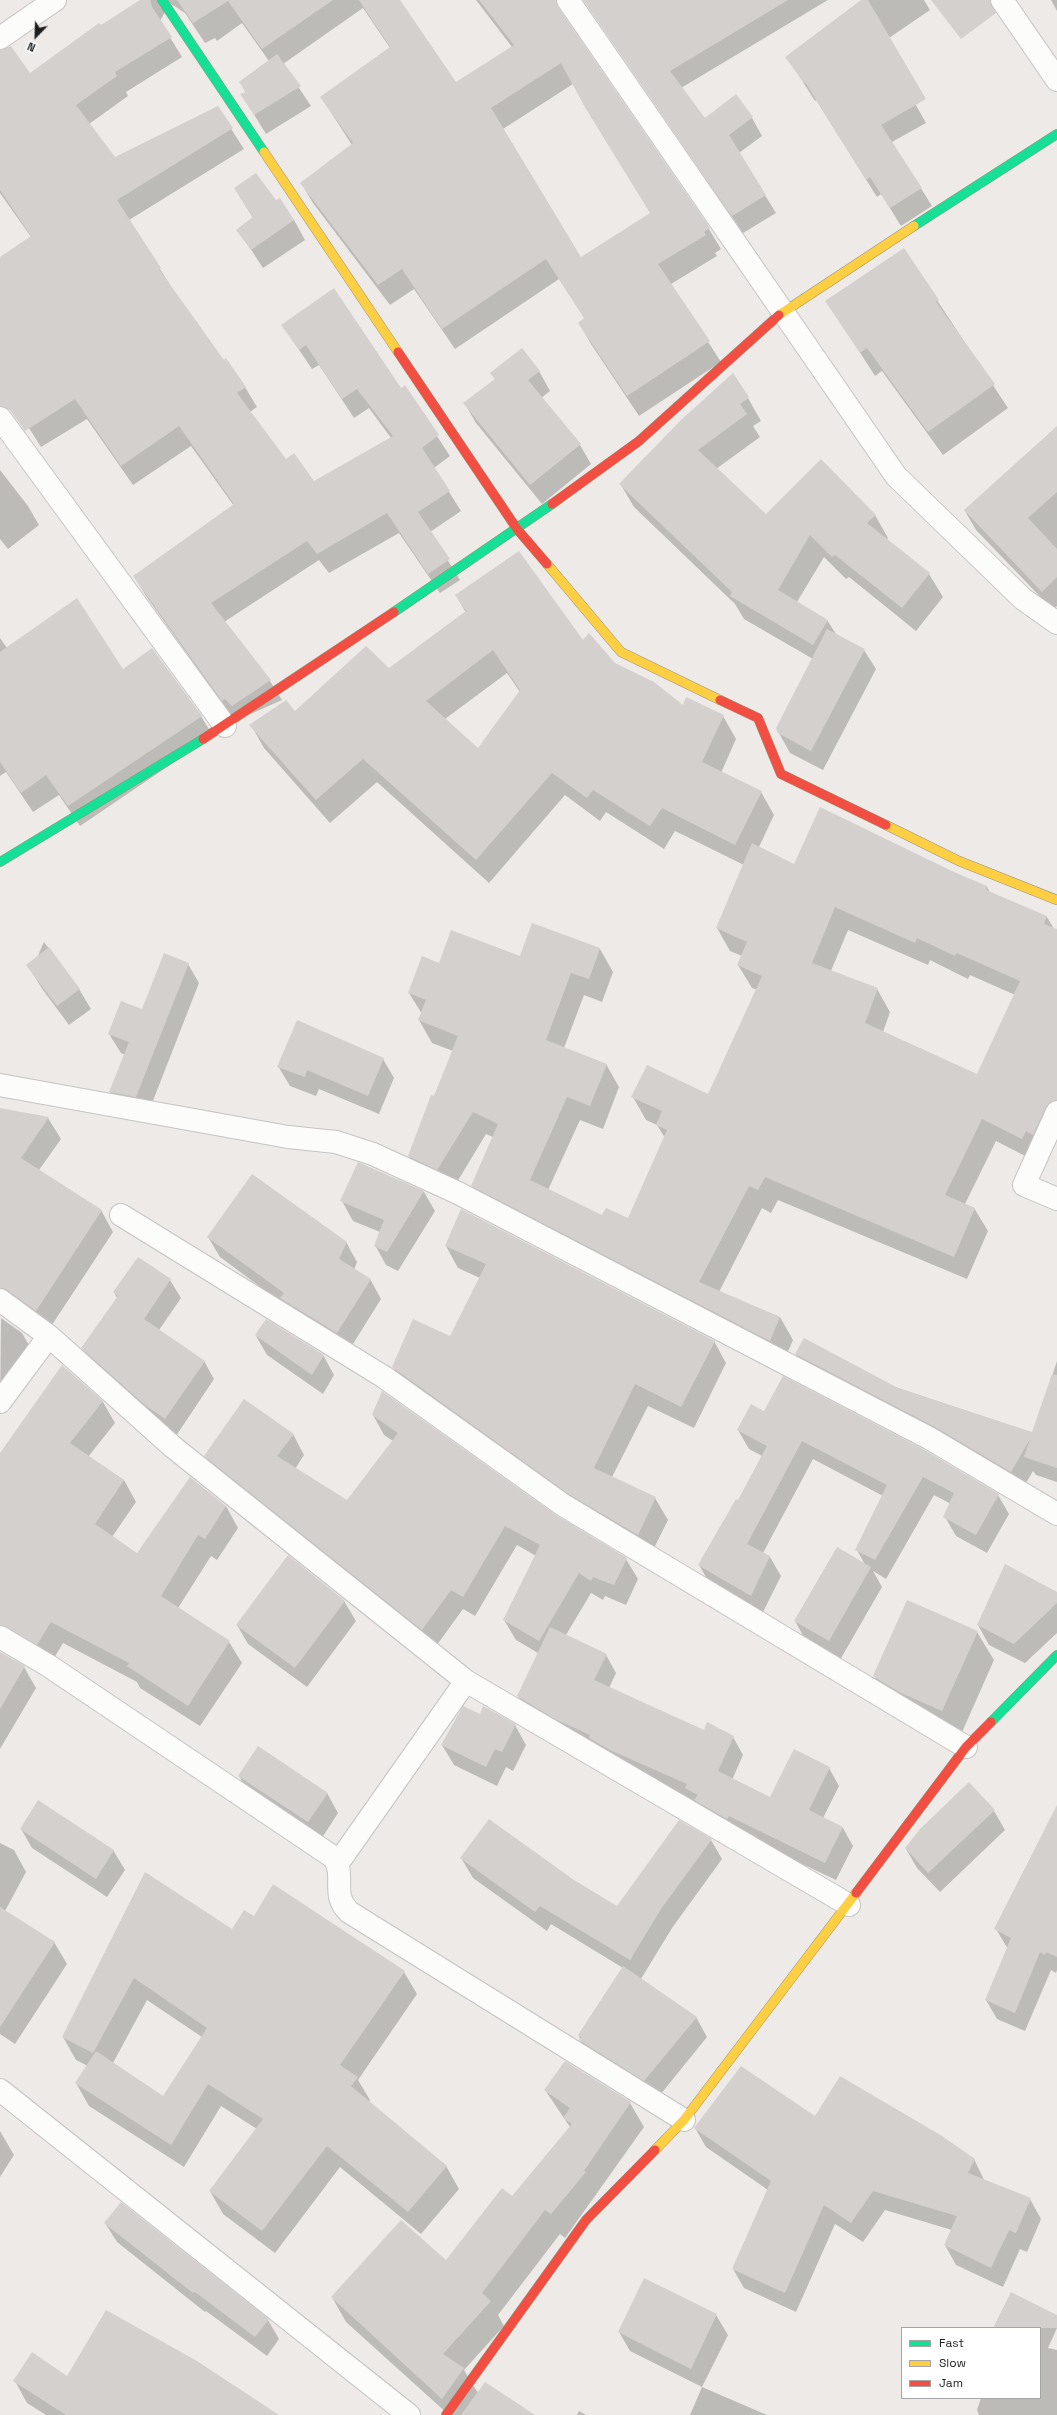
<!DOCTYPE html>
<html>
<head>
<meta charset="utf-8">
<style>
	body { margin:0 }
	#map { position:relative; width:1057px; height:2415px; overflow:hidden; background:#edeae7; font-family:"Space Grotesk",sans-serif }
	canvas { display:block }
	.legend { position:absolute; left:901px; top:2327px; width:140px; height:72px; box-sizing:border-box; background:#fff; border:1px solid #a5a5a5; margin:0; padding:5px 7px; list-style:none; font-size:12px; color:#1e1e1e }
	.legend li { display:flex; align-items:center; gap:8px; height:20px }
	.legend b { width:20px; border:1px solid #a5a5a5 }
	.north { position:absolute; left:16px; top:16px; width:40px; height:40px; -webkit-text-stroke:3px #fff; paint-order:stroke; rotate:203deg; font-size:11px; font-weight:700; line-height:16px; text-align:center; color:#1e1e1e }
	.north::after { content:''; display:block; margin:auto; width:14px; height:18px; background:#1e1e1e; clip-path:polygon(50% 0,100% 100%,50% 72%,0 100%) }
</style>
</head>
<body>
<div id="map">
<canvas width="1057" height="2415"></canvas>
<ul class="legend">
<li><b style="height:5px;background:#16e098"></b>Fast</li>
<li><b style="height:5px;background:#ffcf43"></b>Slow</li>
<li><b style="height:5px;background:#f24e42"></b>Jam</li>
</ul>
<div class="north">N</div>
</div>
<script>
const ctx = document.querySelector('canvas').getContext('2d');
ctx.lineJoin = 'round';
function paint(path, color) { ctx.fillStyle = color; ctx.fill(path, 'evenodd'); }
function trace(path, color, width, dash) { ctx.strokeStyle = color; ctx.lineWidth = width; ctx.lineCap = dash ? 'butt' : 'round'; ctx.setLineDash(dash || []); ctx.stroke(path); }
const shadow = new Path2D(`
	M142,0H158L165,12L160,21L182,57L126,92L128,96L89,124L115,158L217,107L244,149L129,220L172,288L223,361L226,359L245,387L257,407L250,412L286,460L314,483L391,438L369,408L354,418L319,365L312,369L283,326L401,390L405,387L450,456L434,468L461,511L430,532L460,580L440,593L399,533L329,573L319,560L224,622L270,681L282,700L235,721L146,596L134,576L234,506L191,446L133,485L87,419L41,447L0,382V258L31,237L0,193V54L29,75Z
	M165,0H399L456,84L512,47L476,0H528L558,9L709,229L721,249L715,253L717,256L671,284L721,362L639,416L591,344L579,323L585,319L559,279L455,349L414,289L390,305L313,203L301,183L352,145L321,97L390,48L363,8L283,64L311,106L266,134L242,95L246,93L240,82L269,61L242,23L217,41L215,38L205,43L185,13ZM573,84L651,214L581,258L503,129Z
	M584,0H828L681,88L704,119L752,118L762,136L739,153L776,213L743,233Z
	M863,0H924L930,10L889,38L916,105L926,123L892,142L932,206L901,226L881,194L877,197L816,100L815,101L787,57Z
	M1051,0H1057V11Z
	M235,189L276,202L294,220L305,240L263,268L238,230L253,218Z
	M904,250L1008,408L943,455L882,371L875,376L827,301Z
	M539,371L550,391L541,398L580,445L591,464L542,504L476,423L465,404L495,380L492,373Z
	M748,398L761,421L753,426L760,437L716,469L766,515H875L888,538L886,540L929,574L943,597L916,631L849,577L846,579L824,557L797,602L827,620L836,634L864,650L876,669L823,770L790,753L779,733L813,659L744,619L735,604L634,507L621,485Z
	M1057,444V606L1053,610L976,530L965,511Z
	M0,470L28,506L39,525L8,549L0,539Z
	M456,595L583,641L615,664L683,707L723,716L736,739L721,773L761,792L774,815L759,847L794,865L953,873L987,887L990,893L1047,917L1054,929L1057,930V1008L1031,1002L970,975L968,979L930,960L928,965L848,930L831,971L877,989L890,1012L883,1032L978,1075L1057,1045V1133L1035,1161L996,1141L965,1204L974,1208L988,1231L967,1279L778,1200L771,1213L762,1208L719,1292L780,1317L793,1340L783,1363L485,1209L472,1186L493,1137L486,1134L451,1192L422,1179L409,1156L453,1051L432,1043L419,1020L422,1014L409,993L440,965L600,949L613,972L602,1002L584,995L564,1048L606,1064L619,1087L603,1129L580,1120L548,1190L603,1217L628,1219L665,1138L657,1125L646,1120L633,1097L709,1096L757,990L752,988L738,965L742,956L730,951L717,928L744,865L675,831L664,849L606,812L600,821L565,795L489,883L377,782L330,823L264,748L251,725L295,713L389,669L466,613ZM507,673L520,692L479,750L445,719Z
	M0,638L7,648L123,670L201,716L213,736L80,826L59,795L33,812L6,772L0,776Z
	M44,942L79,989L91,1009L69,1025L43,990L31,971Z
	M188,964L199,983L147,1116L122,1111L110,1092L125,1055L121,1053L109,1034L142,1010Z
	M383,1059L394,1078L379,1114L319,1089L316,1096L290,1086L278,1066Z
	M0,1109L48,1118L61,1139L39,1170L101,1210L113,1232L48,1331L0,1307Z
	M359,1164L424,1192L435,1211L398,1271L386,1265L375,1245L380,1232L353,1221L342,1201Z
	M208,1237L346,1242L357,1262L354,1270L370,1279L381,1299L348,1352L220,1257Z
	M446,1246L714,1341L726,1363L694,1428L648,1406L612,1477L655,1498L668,1520L650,1556L406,1389L393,1367L451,1337L480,1278L458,1268Z
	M170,1280L181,1298L159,1330L204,1361L214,1379L176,1436L93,1366L82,1348L117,1298L114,1292Z
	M1,1318L22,1333L34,1354L0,1408Z
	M256,1336L323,1355L334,1375L323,1394L267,1355Z
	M796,1354L1033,1433L1057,1361V1482L1036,1475L1033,1471L1022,1490L807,1373Z
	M62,1366L103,1402L115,1423L88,1457L124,1480L136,1502L112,1537L137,1554L226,1506L238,1528L217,1560L211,1556L178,1608L229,1642L242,1663L200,1726L140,1688L137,1682L63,1643L50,1665L0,1640V1455Z
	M765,1412L998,1495L1009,1514L987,1553L956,1536L945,1517L951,1504L934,1495L886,1579L873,1571L882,1587L840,1660L806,1641L795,1621L865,1565L857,1550L883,1496L813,1459L763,1553L770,1557L781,1576L762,1614L710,1584L699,1565L738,1501L762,1456L749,1449L738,1430Z
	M373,1415L555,1516L626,1559L638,1579L626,1605L605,1596L603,1600L591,1593L566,1635L606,1655L616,1673L609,1688L704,1731L733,1737L743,1755L732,1780L770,1798L829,1768L839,1786L823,1818L843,1828L853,1846L836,1880L739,1834L696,1806L693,1800L621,1768L528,1714L518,1696L538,1653L516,1640L504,1620L536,1556L517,1545L475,1616L463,1609L434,1649L217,1476L206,1456L293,1434L304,1455L295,1469L347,1502L393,1441L384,1435Z
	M1005,1566L1057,1593V1633L1025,1663L989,1645L978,1625Z
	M344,1601L356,1621L307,1687L248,1644L237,1625Z
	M977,1632L994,1660L959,1739L890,1705L874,1676Z
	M0,1653L24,1667L36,1688L0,1749Z
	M481,1715L515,1725L526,1745L513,1771L506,1767L497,1786L454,1765L442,1745Z
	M239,1776L327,1793L338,1813L320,1841L250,1796Z
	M994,1811L1005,1830L940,1892L917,1868L906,1849Z
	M21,1829L113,1850L125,1870L107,1897L32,1848Z
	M711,1840L722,1859L672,1928L641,1979L696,2017L707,2037L656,2100L591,2059L580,2040L579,2035L623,1968L551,1924L547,1931L473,1878L461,1858L573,1881L617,1907Z
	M0,1843L14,1850L26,1872L5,1911L54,1942L67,1964L15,2044L0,2034Z
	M1057,1844V1970L1056,1973L1051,1970L1025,2031L997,2019L986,2000L1008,1949L996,1929Z
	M145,1874L232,1931L254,1917L404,1972L417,1994L358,2080L370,2100L369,2102L446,2166L459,2189L421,2234L340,2167L275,2253L223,2214L210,2191L257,2129L221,2106L184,2167L89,2106L76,2083L88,2066L76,2060L63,2037ZM147,2000L202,2037L164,2097L113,2063Z
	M545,2090L630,2103L644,2127L565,2238L560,2234L498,2315L504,2326L464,2370L478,2393L529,2415H449L346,2322L332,2297L446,2262L512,2197L570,2127Z
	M816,2118L974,2159L984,2180L1030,2199L1041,2219L1027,2252L1020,2249L1003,2287L956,2265L945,2245L952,2230L885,2210L863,2242L835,2224L796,2312L744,2288L733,2269L768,2190L706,2147L695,2128Z
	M0,2131L14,2155L0,2177Z
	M105,2223L268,2320L279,2339L267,2356L206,2311L205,2312L117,2242Z
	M645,2280L716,2315L728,2335L702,2387L767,2415H690L702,2387L630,2351L619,2332Z
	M1047,2311L1057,2328L1048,2348L1057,2350V2415H979L977,2410L981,2398H1040V2328H994Z
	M68,2377L277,2415H46L27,2403L15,2381Z
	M579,2411L586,2415H577Z`);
const building = new Path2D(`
	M140,0H150L152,7L172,37L115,72L117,76L76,105L115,157L218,106L233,128L117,200L161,268L159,269L224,360L226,358L246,387L237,393L286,459L294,453L314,481L393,436L357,389L342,399L306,345L299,350L281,325L334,288L401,388L405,385L439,435L422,448L450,491L418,512L450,559L428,574L387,513L317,554L307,541L211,603L271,680L232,706L225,699L222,701L133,576L234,504L179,426L121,466L75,399L25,431L10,410L0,406V257L31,236L0,190V50L11,46L30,73L99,23L101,25Z
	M177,0H333L262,49L228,1L193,23Z
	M359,0H400L456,82L514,45L479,0H556L558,7L710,228L704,232L706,235L658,264L710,341L627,396L578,323L584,318L546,259L442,329L402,269L378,285L300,183L353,143L320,97L390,47ZM561,63L586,109L650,213L581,257L491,108Z
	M583,0H788L670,71L705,118L736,94L753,117L729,135L766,195L732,216Z
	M861,0H868L926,99L881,125L922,188L890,208L870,177L866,180L805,82L804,83L785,57Z
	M931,0H990L996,13L961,39Z
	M277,54L301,86L254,115L240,94L246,92L239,82Z
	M256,173L276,200L280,198L294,220L251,250L236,230L253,217L234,188Z
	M904,248L939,300L936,302L995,384L928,432L867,348L860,353L825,301Z
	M522,348L540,371L528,380L581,444L530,485L463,403L495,379L490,373Z
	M733,373L749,397L740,404L747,414L698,450L766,514L821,459L876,515L867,523L930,573L902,608L835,555L832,557L810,535L778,590L828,620L813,645L730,596L732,592L619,484L681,420Z
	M1057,426V492L1028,518L1057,549V577L1042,592L964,510Z
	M519,551L583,640L589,633L615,663L654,682L683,705L686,697L724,715L702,762L762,791L735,845L662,808L650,826L593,790L587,798L552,773L476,860L363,759L316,800L249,725L286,700L295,711L366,646L389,668L466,611L455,595ZM493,650L520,690L478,748L426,701Z
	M77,598L123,669L152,648L202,716L68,806L46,775L21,793L0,762V652Z
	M827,629L865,649L811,751L778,733L776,728Z
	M820,807L954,872L987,886L986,890L1047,916L1044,924L1057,929V1100L1050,1102L1046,1107L1033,1135L1026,1131L1022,1139L982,1119L945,1195L975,1208L954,1257L765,1177L758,1190L749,1186L699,1282L780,1317L770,1341L471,1186L498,1124L473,1112L437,1170L408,1156L431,1095L434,1096L458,1036L418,1020L426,1000L408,993L422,956L439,963L451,930L520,956L532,923L600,948L589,979L571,973L546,1040L607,1064L590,1106L567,1097L530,1180L602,1215L606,1208L628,1218L667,1130L656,1125L662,1111L631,1097L647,1065L708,1094L762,976L737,965L747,942L716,928L752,843L794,864ZM835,907L915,943L917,938L955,956L957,953L1020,981L977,1074L865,1023L878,988L812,963Z
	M49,947L80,989L57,1006L26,965Z
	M164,953L189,963L136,1097L109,1092L129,1042L108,1034L121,1001L142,1009Z
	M297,1020L384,1058L368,1096L307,1070L305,1077L277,1067Z
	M0,1108L49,1117L21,1158L102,1210L36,1311L7,1290L0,1288Z
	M358,1162L424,1191L387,1252L374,1246L384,1220L340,1201Z
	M252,1174L347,1242L339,1259L371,1279L337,1333L280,1298L284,1293L207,1237Z
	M461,1209L715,1341L681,1407L635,1384L594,1468L656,1497L638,1535L570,1495L392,1367L413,1319L450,1336L486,1264L445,1246Z
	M138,1257L171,1279L144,1319L205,1361L165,1419L145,1405L81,1348L118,1296L113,1292Z
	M266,1319L324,1355L312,1375L255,1335Z
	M804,1338L898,1388L1032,1432L1052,1374L1057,1375V1468L1024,1457L1030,1439L1011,1472L935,1427L795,1354Z
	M62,1365L103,1401L70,1443L124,1480L95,1524L137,1553L190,1477L226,1506L205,1539L198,1535L161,1596L230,1641L188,1706L127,1666L129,1663L51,1622L37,1645L0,1625V1453Z
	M783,1376L923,1449L999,1494L976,1535L943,1517L954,1493L923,1477L875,1560L855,1550L887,1485L802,1441L747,1544L770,1556L751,1596L698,1565L736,1499L738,1500L767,1446L737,1430L751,1404L764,1411Z
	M382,1391L556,1515L627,1558L614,1585L593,1577L591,1581L579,1573L539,1641L503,1620L540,1545L505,1526L463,1597L451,1590L422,1630L204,1456L244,1399L294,1434L277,1456L347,1500L398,1433L372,1415Z
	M837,1547L871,1567L829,1641L794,1621Z
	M288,1555L345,1601L295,1668L236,1625Z
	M1005,1564L1057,1592V1603L1014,1644L977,1625Z
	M907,1600L978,1631L942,1711L899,1692L873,1676Z
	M550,1627L607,1654L594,1680L704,1730L707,1722L734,1736L718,1771L770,1797L794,1749L830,1767L809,1810L843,1827L825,1863L729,1816L727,1819L694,1800L698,1795L685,1788L687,1784L610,1750L589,1738L590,1735L555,1719L517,1696Z
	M0,1652L25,1666L0,1709Z
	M463,1706L480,1714L483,1706L516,1724L502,1752L495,1749L486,1767L441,1745Z
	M258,1746L328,1793L308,1822L238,1776Z
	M969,1782L995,1810L928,1873L905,1848L920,1829Z
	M38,1800L114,1850L96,1879L20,1829Z
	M1057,1805V1957L1046,1952L1045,1955L1040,1952L1015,2013L985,2000L1011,1938L994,1929Z
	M489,1819L574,1880L617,1906L679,1820L712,1839L661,1909L630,1960L540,1906L535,1912L460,1858Z
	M145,1872L232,1929L244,1910L254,1916L273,1884L405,1971L340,2065L358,2077L351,2086L447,2166L408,2212L327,2146L262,2231L209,2191L263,2119L208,2084L171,2145L75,2083L96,2051L163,2096L207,2028L134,1978L93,2053L62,2037Z
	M0,1907L55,1942L0,2027Z
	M623,1966L697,2017L644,2081L579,2040L581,2037L578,2035Z
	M565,2061L631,2102L584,2171L586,2172L551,2214L545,2210L482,2293L491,2301L443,2354L464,2368L442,2399L331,2297L401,2220L446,2260L502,2188L512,2196L572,2124L563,2118L570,2108L544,2090Z
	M741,2066L815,2116L840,2076L942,2136L975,2159L968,2173L1031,2198L1016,2233L1009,2230L991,2268L944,2245L957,2216L873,2191L851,2223L824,2205L785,2293L732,2269L771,2181L694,2128Z
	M121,2202L269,2319L255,2337L195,2292L193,2293L104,2223Z
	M644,2278L717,2314L691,2369L618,2332Z
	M1011,2292L1057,2315V2328H993Z
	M106,2310L197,2361L279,2415H66L13,2381L32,2352L67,2376Z
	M485,2382L535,2415H461Z`);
const street = new Path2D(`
	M568,0L896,476L1023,599L1057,623
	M1002,0L1057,80
	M0,38L55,0
	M0,418L225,726
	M0,1085L288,1137L336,1142L373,1154L458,1193L929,1438L1057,1514
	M1057,1112L1024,1185L1057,1199
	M121,1215L384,1377L563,1505L966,1747
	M0,1300L49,1336L173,1447L466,1681L849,1905
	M0,1402L49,1336
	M0,1637L49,1666L333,1857C347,1874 330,1894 349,1912L684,2120
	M338,1863L466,1681
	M0,2090L409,2415`);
const fast = new Path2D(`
	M162,0L264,152
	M914,226L1057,134
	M394,612L552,504
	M0,862L203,739
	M991,1722L1057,1655`);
const slow = new Path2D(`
	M264,152L398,352
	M779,315L914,226
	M547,564L621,652L720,700
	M886,825L959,861L1057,900
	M655,2150L684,2120L856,1893`);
const jam = new Path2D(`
	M398,352L517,529L547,564
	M552,504L639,441L779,315
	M720,700L758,718L781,774L886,825
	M203,739L394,612
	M856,1893L966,1747L991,1722
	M446,2415L586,2220L655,2150`);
paint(shadow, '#0003');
paint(building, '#d4d0ce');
trace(street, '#c5c4c3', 24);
trace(fast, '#97967e', 10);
trace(slow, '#97967e', 10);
trace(jam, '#97967e', 10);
trace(street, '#fcfcfb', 22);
trace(fast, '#16e098', 9);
trace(slow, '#ffcf43', 9);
trace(jam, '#f24e42', 9);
</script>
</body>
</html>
